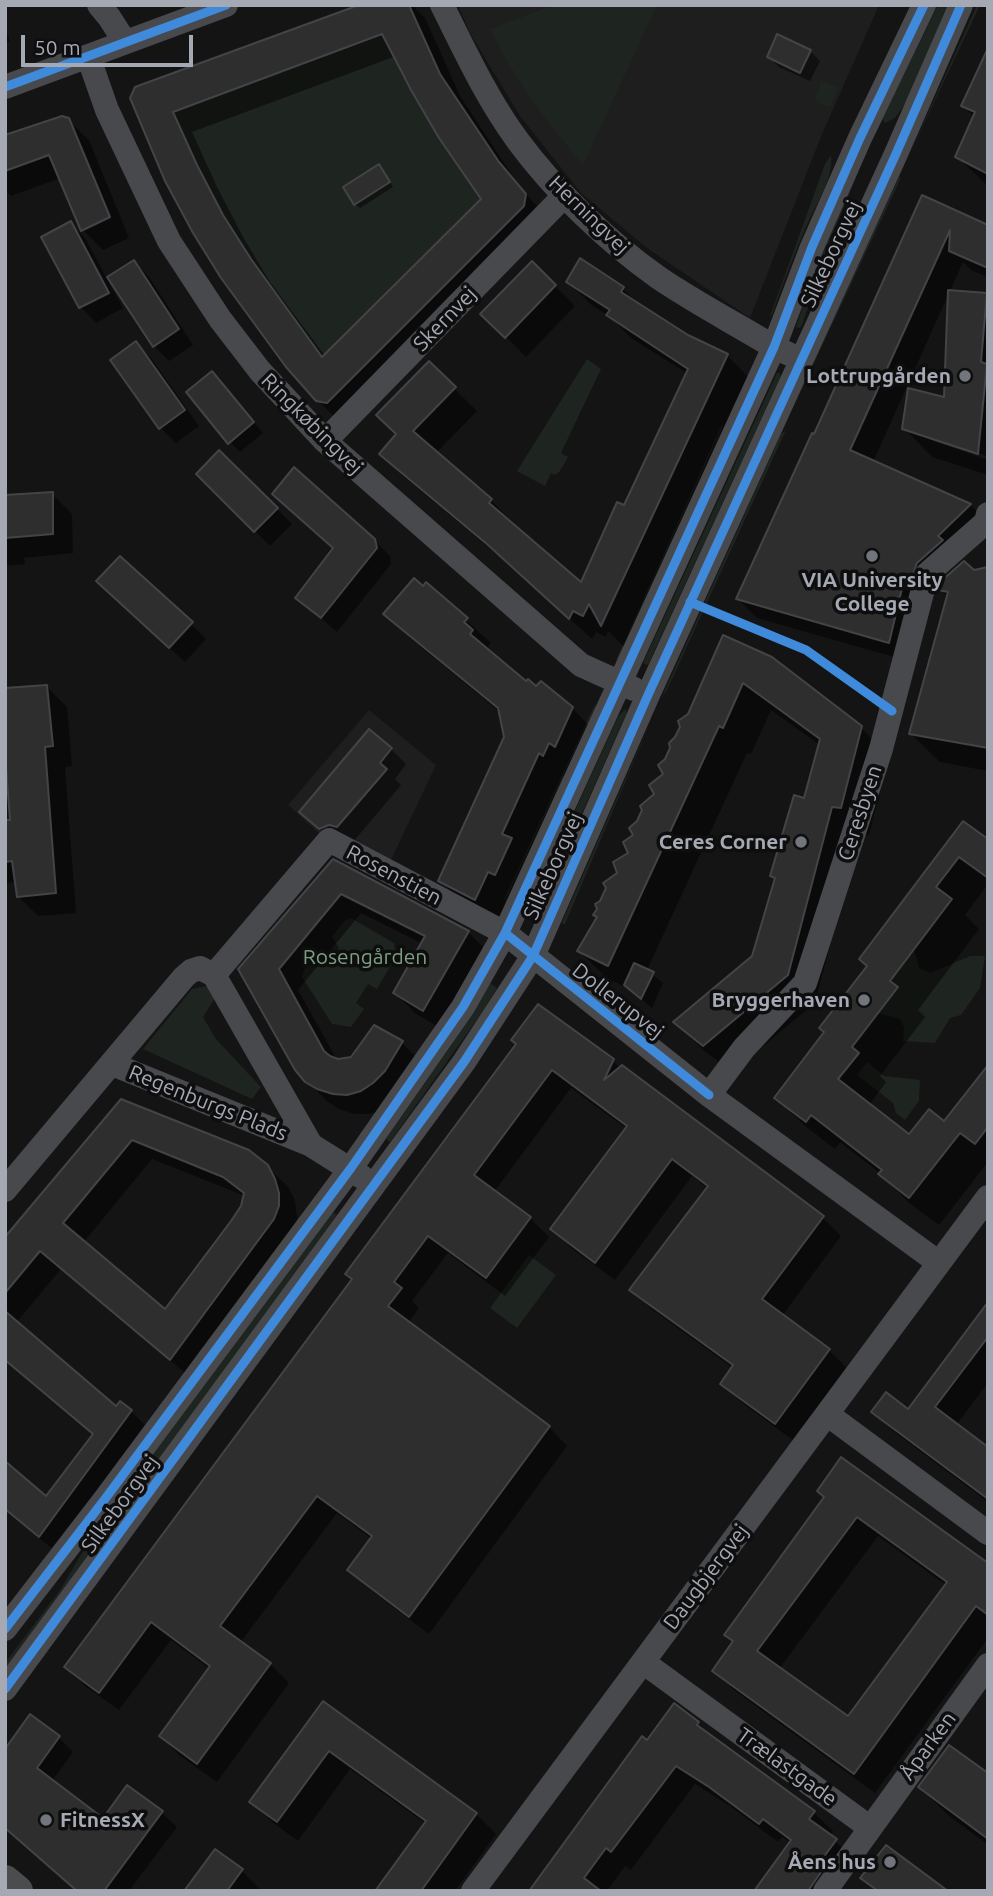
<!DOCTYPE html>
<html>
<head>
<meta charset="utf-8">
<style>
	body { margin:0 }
	#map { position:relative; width:993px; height:1896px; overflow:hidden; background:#141414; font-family:Ubuntu,sans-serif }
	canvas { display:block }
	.frame { position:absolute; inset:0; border:7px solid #a5a9b4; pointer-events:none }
	.scale { position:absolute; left:21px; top:35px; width:172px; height:32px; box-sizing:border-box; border:4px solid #a5a9b4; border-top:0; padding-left:9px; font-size:21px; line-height:24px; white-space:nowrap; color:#a5a9b4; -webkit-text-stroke:5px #0e0e0f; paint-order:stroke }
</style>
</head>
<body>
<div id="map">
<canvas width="993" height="1896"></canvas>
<div class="frame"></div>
<div class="scale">50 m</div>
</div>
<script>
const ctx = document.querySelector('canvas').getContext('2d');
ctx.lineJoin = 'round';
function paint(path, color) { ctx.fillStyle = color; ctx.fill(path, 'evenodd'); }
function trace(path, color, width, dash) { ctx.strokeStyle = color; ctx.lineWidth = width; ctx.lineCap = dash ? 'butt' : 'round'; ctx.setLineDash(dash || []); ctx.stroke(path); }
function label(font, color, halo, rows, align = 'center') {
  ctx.font = font + ' Ubuntu,sans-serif'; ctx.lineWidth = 7; ctx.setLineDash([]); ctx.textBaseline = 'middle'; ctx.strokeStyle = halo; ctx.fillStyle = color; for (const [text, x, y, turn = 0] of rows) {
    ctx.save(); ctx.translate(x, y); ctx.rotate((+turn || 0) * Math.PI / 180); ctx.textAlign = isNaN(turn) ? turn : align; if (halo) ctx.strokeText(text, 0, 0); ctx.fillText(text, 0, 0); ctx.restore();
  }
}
const built = new Path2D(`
	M458,5H879L820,139L750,318L647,248L581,193L520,116L470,33Z
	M369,710L436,765L390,862L321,835L288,805Z`);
const green = new Path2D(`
	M553,5H657L583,165C548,123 514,79 490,29Z
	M938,5H950L906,103L895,118L885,123L882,119Z
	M977,5H980L907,160Z
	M383,34C407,94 445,146 484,197L323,356C264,288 204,196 174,111Z
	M821,80L839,88L830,107L817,103L815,99Z
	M831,155C834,179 815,205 806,227C794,256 782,285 772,315L770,316L825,164Z
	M861,166L830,240L802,325L800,328L796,327L816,267Z
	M899,177L901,178L814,363H813Z
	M587,359L601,369L561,453L568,457L560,471L555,475L551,473L545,486L517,471Z
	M777,373H780V378L648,665L643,663Z
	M724,424L618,659L616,660L721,426Z
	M786,430L667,690L662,697L781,434Z
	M595,704L596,706L505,901L504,899Z
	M625,709L627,712L536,917L528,913L618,717Z
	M654,714L565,924H563L562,922Z
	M351,918L394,943L396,956L377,989L368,984L356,1003L364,1009L351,1027L332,1024L302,977L305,968L317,954L327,959L337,956L339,948L332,937L344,921Z
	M914,949L919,968L930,973L970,956H985L980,988L961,1015L950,1018L935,1043L903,1041L904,1027L900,1019L878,1013L898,987L890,981Z
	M490,983L497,988L483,1011L390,1142L386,1139L450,1047Z
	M207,986L215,998L203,1017L216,1039L261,1087L252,1099L143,1049L192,989Z
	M867,1062L884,1076L920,1080L919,1101L905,1120L896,1113L893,1103L857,1075Z
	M333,1212L337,1215L5,1670V1663L60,1590L92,1536Z
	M529,1255L556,1275L517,1328L490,1308Z`);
const shadow = new Path2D(`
	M364,5H412L425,18L460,96L518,184L545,216L338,421L318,400L132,98ZM396,56L484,200L325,356L270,282L243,237L217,187L192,132Z
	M5,27L10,41L5,43Z
	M810,51L820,61L810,81L779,67L769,57Z
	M988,52V186L957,157L974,117L963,106Z
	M68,120L89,140L129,238L103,250L83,230L60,178L11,196L5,190V137Z
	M383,171L393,187L360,208L355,204Z
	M923,197L988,227V277L971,270L963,262L873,462L970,505L988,522L935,583L908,661L757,618L738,599L815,436Z
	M70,223L85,238L107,279L134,262L149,277L193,345L169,361L154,346L112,281L109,283L123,308L96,323L81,307L43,238Z
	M581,261L623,289L643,308L687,337L727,355L749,378L624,647L608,631L606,637L596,632L592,639L513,568L404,477L381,454L398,434L429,364L477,411L436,453L491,500L513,523L512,525L582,585L625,508L688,374L631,338L610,317L590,304L568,281Z
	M532,263L575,306L526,357L483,314Z
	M987,295L988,296V475L932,457L904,428L946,400ZM933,437L987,456L986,459L933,441Z
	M136,343L151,358L199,426L176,443L161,428Z
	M222,383L263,433L240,452L230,442Z
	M219,452L292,524L270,546L198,474Z
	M52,494L72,514L73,553L24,558L25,564L5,566V497Z
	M374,540L390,556L391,564L337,632L298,598Z
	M988,568V771L940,762L911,734L949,598L940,589L974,572Z
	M427,585L491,643L488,647L496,656L495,657L526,683L572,708L596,733L568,779L563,776L500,923L464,905L440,880L506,737L501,713L410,638L385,614Z
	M114,597L191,624L206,639L185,662Z
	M724,637L861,728L889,756L869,835L859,833L815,1003L732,1072L703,1050L676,1022L754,957L776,880L772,876L805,800L820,745L771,710L751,754L747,753L647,970L663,983L652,1008L631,990L607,978L579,951L599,917L630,854L638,822L656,794L665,774L666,760Z
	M47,687L67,707L72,766L65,767L76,913L38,916L18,896L16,882L5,883V822H12L8,771H5V690Z
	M391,749L406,764L395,779L401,785L353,842L336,843L317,827Z
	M964,824L988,841V884L965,915L979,929L918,1010L925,1017L880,1076L886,1082L869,1105L910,1136L945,1123L988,1068V1162L939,1225L909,1203L881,1174L840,1142L835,1149L805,1126L776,1098L826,1032Z
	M333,861L468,932L488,952L443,1030L415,1013L395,993L423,944L361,913L298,990L337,1060L402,1043L422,1063L381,1111L368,1114H354L339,1109L328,1102L307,1081L240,970Z
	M518,1045L612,1061L823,1218L841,1236L782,1316L829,1350L847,1368L794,1441L741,1402L722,1383L733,1368L650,1308L632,1290L708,1189L692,1176L615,1280L571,1248L552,1229L627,1129L571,1088L494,1192L530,1218L549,1237L505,1296L448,1253L412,1301L419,1308L408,1323L549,1427L567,1446L429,1634L368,1588L349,1570L372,1539L337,1513L240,1643L270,1664L289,1683L217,1782L179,1755L161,1736L210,1669L171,1640L119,1710L85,1686L66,1667L353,1279Z
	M122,1101L257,1157L288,1187L295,1200L298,1226L191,1378L61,1269L16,1323L116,1408L131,1411L151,1431L60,1555L5,1510V1464L46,1499L94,1436L5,1361V1239ZM152,1159L245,1196L242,1207L165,1311L83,1243Z
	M988,1304V1383L956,1425L988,1449V1502L893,1431L873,1412L908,1411Z
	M826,1498L988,1565V1638L875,1793L734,1690L714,1670L734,1642L726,1635ZM878,1536L946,1585L848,1718L779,1669Z
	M323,1703L476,1814L496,1834L455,1891H377L426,1824L350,1769L298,1841L272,1822L252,1802Z
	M30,1717L59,1738L73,1752L52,1781L104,1820L128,1788L162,1813L177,1827L129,1891H78L5,1828V1752Z
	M698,1723L717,1742L814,1813L833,1831L829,1836L855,1859L840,1891H756L791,1843L782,1837L778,1842L730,1806L695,1784L631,1870L625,1866L607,1891H540L647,1743Z
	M988,1776V1845L949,1816L920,1787Z
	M242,1871L262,1891H186Z`);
const building = new Path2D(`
	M359,5H409L440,74L499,162L526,194L524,206L327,403L316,401L286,367L221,278L193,233L165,181L130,98L135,87ZM382,34L411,90L439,138L481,199L322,357L251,259L223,215L197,165L173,112Z
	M777,34L811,50L800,73L767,57Z
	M988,48V174L955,157L975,112L961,106Z
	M62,116L69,118L110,217L81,231L49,155L5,171V135Z
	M379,164L390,182L354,205L343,187Z
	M922,195L988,225V268L949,251L950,230L850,450L971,504L938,536L943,540L917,563L910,582L904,580L889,643L736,599L812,433L814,434Z
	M71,221L109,293L79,308L41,237Z
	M580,258L624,287L621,292L688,335L728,354L601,626L589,604L583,616L573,611L569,619L488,545L379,454L396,434L376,415L429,361L456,387L413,431L492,499L489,503L581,582L617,502L624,505L688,369L606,315L610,310L566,282Z
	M134,260L179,329L153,347L107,277Z
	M532,261L556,285L505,338L480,314Z
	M948,290L987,293L981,362L987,364L978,454L902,429L908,388L944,397Z
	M136,341L185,410L159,429L110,360Z
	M212,371L254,422L228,444L186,392Z
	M219,450L278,508L254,532L196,474Z
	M294,467L375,539L377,548L321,618L295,598L333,548L272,494Z
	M53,492V534L5,538V495Z
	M120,556L193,622L169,648L96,581Z
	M964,561L974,570L988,567V748L909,734L948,592L938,590L940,582Z
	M414,578L423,586L426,582L468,618L464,622L473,630L470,634L526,681L528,679L536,686L541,681L573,707L555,747L549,743L543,756L539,753L502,834L512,838L495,875L488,872L475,900L438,881L504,737L498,708L383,614Z
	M723,635L772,657L862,726L841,808L832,807L788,975L703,1046L673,1022L752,956L775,878L770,876L794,795L804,798L820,739L743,683L723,728L719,726L608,966L577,951L597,917L593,915L597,909L595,904L600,901L606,888L603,883L617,873L613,862L628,853L623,842L633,835L629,828L637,821L642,810L640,806L654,794L649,785L663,774L658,765L665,759L670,748L669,743L675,737L680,727L678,721L688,714Z
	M47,685L53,746L45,747L56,893L17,897L12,861L5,862V820H10L5,753V688Z
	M369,729L392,748L380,763L387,769L337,827L329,825L319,829L299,812Z
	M963,821L988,839V878L959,857L936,887L952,899L890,981L898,987L852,1047L859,1053L838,1079L909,1134L929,1109L944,1121L988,1065V1127L975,1144L960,1133L909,1198L878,1174L882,1170L811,1115L806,1122L774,1098L824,1032L819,1028L867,966L859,959Z
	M333,859L469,931L423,1011L393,993L425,936L341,894L279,969L324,1051L330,1056L338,1059L351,1057L374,1025L403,1041L385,1071L373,1083L361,1091L347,1095L333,1094L317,1089L305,1082L295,1070L238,969Z
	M634,963L654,972L641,999L624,985Z
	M538,1004L614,1059L604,1080L622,1065L824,1216L762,1299L830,1349L775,1424L720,1384L733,1365L629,1290L708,1186L672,1159L595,1263L550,1229L627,1126L552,1070L474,1175L531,1217L486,1278L428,1236L394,1282L402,1288L388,1306L550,1426L409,1617L347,1570L372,1536L317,1496L220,1626L271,1663L197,1764L159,1736L210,1666L151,1622L99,1693L64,1667L352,1279L345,1274L516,1044L511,1040Z
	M121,1099L249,1150L268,1165L275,1179L279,1193V1206L274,1219L170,1360L40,1251L5,1293V1237ZM132,1140L223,1177L244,1193L241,1206L231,1221L165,1309L63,1223Z
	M988,1302V1337L935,1407L988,1447V1499L871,1412L886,1392L908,1409Z
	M5,1311L116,1406L120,1401L132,1410L39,1537L5,1509V1461L46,1496L93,1434L5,1360Z
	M841,1457L988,1563V1615L976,1606L854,1774L712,1671L733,1641L724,1635L824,1497L817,1491ZM857,1517L947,1582L848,1716L757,1651Z
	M323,1701L477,1813L421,1891H375L426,1821L329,1751L277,1822L249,1802Z
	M674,1703L699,1722L697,1725L815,1811L809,1819L837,1839L823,1858L828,1862L808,1891H754L791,1840L763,1819L759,1824L709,1787L676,1766L611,1852L606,1848L584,1878L601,1891H529L642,1736L647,1740Z
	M30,1714L60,1736L37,1768L103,1818L127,1785L163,1811L104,1891H77L5,1828V1749Z
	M949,1745L988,1773V1839L918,1787Z
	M886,1845L948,1891H878L860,1878Z
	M215,1849L243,1869L227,1891H184Z`);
const minor = new Path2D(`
	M99,5L109,17L125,42
	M442,5C465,51 487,99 518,141C555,191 608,242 659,278C696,303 736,324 774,347L789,354
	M88,56L107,110L169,241L220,319L260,371L325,441L581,665L634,689
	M5,87L226,5
	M325,441L564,196
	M214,975L329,840L505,933L709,1095L939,1263
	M112,1064L311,1145L362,1177
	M709,1095L744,1048L805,983L881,749L927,574L986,522L988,514
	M5,1190L184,977L191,971L200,968L214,975L311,1145
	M827,1414L988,1533
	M5,1629L105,1499L351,1168L463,1007L505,933L774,347L812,247L860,138L924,5
	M643,1662L869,1827
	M5,1689L464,1062L533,956L648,695L895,156L961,5
	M473,1891L988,1197
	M825,1891L988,1665`);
const major = new Path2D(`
	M5,1881L17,1891`);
const cycleway = new Path2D(`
	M5,87L226,5
	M690,602L806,650L892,711
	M505,933L709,1095
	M5,1629L105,1499L351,1168L463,1007L505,933L774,347L812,247L860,138L924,5
	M5,1689L464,1062L533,956L648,695L895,156L961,5`);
const markers = [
	[965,376,7,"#72757c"],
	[872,556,7,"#72757c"],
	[801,842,7,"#72757c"],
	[864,1000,7,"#72757c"],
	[46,1820,7,"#72757c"],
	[890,1862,7,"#72757c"]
];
const streetNames = [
	["Herningvej",589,215,44],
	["Silkeborgvej",831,254,-65],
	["Skernvej",445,319,-46],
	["Ringkøbingvej",312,424,45],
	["Ceresbyen",860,813,-72],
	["Silkeborgvej",553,866,-66],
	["Rosenstien",394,875,28],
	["Dollerupvej",618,1001,38],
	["Regenburgs Plads",208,1103,22],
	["Silkeborgvej",120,1504,-54],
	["Daugbjergvej",706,1577,-53],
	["Åparken",928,1746,-54],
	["Trælastgade",787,1767,36]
];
const poiNames = [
	["Lottrupgården",951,376],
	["VIA University",872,580,"center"],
	["College",872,604,"center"],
	["Ceres Corner",787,842],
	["Bryggerhaven",850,1000],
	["FitnessX",60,1820,"left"],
	["Åens hus",876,1862]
];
const parkNames = [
	["Rosengården",365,957]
];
paint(built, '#1e1e1f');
paint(green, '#1e241f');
paint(shadow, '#0007');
paint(building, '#2e2e2f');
trace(building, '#434447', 2);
trace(minor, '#48494c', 24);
trace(major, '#4a4c4e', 32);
trace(cycleway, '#408adc', 9);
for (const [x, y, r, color] of markers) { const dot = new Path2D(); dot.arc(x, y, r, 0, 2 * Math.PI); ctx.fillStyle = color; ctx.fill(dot); trace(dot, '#0e0e0f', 2.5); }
label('21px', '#a5a9b4', '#0e0e0f', streetNames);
label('bold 21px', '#a5a9b4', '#0e0e0f', poiNames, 'right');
label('21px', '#7d9e81', '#0e0e0f', parkNames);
</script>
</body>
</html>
